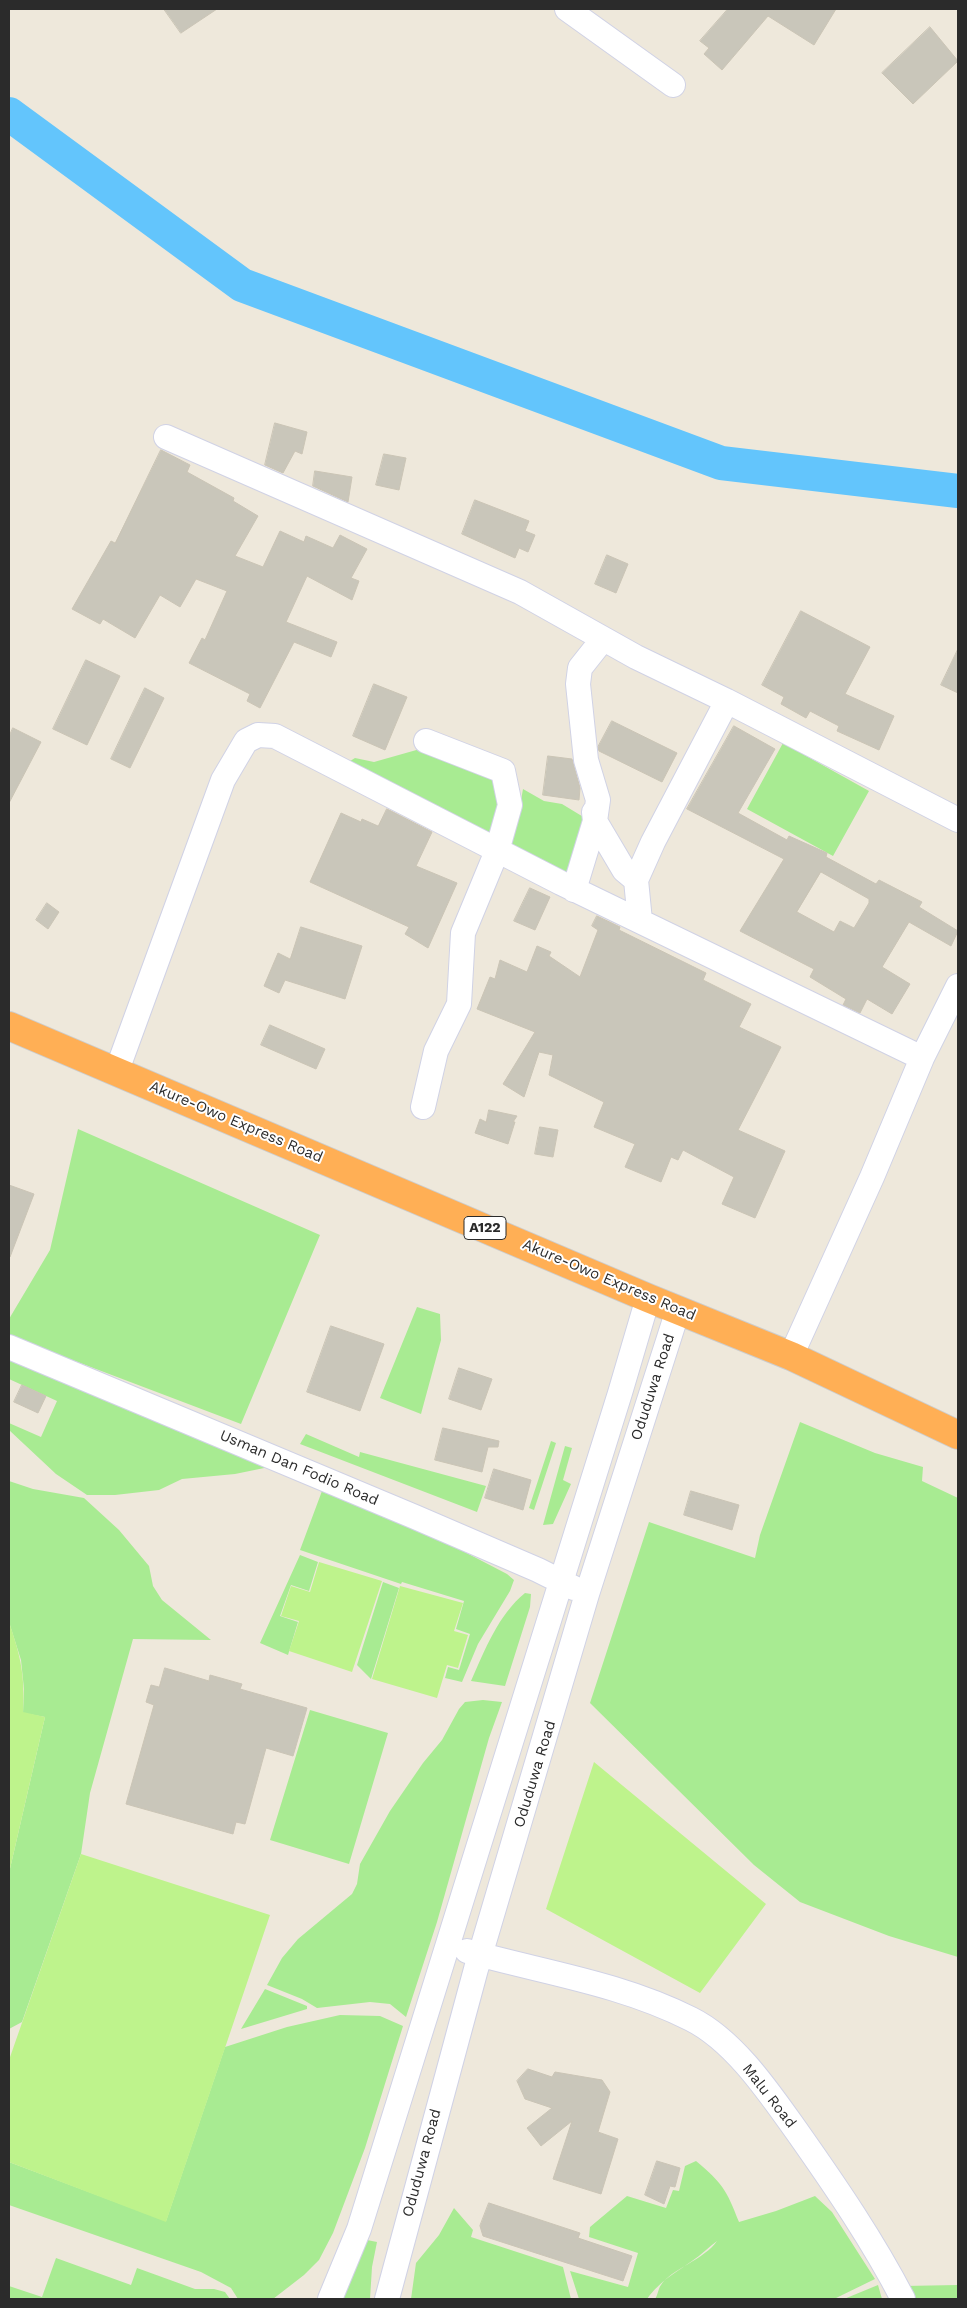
<!DOCTYPE html>
<html>
<head>
<meta charset="utf-8">
<style>
	body { margin:0 }
	#map { position:relative; width:967px; height:2308px; overflow:hidden; background:#eee8db; font-family:"Work Sans",sans-serif }
	canvas { display:block }
	.frame { position:absolute; inset:0; border:10px solid #2b2b2b; pointer-events:none }
</style>
</head>
<body>
<div id="map">
<canvas width="967" height="2308"></canvas>
<div class="frame"></div>
</div>
<script>
const ctx = document.querySelector('canvas').getContext('2d');
ctx.lineJoin = 'round';
function paint(path, color) { ctx.fillStyle = color; ctx.fill(path, 'evenodd'); }
function trace(path, color, width, dash) { ctx.strokeStyle = color; ctx.lineWidth = width; ctx.lineCap = dash ? 'butt' : 'round'; ctx.setLineDash(dash || []); ctx.stroke(path); }
function label(font, color, halo, rows, align = 'center') {
  ctx.font = font + ' "Work Sans",sans-serif'; ctx.lineWidth = 4; ctx.setLineDash([]); ctx.textBaseline = 'middle'; ctx.strokeStyle = halo; ctx.fillStyle = color; for (const [text, x, y, turn = 0] of rows) {
    ctx.save(); ctx.translate(x, y); ctx.rotate((+turn || 0) * Math.PI / 180); ctx.textAlign = isNaN(turn) ? turn : align; if (halo) ctx.strokeText(text, 0, 0); ctx.fillText(text, 0, 0); ctx.restore();
  }
}
const green = new Path2D(`
	M783,743L869,791L833,856L747,809Z
	M427,747L502,775L496,845L342,766L355,758L374,762Z
	M523,789L544,801L562,804L590,821L572,884L505,851L519,812Z
	M78,1129L320,1235L241,1424L9,1336V1319L50,1250Z
	M417,1307L440,1314L441,1340L421,1414L380,1398Z
	M9,1355L274,1466L235,1474L182,1479L159,1490L115,1495H87L56,1474L9,1430V1423L41,1437L57,1401L9,1379Z
	M800,1422L875,1453L923,1467L922,1481L958,1498V1957L889,1936L800,1902L754,1865L590,1703L649,1522L755,1558L760,1535Z
	M306,1434L359,1457L360,1452L486,1486L477,1512L300,1444Z
	M551,1441L556,1443L534,1510L529,1508Z
	M565,1446L572,1448L563,1480L571,1484L553,1524L543,1525Z
	M9,1481L33,1489L84,1498L119,1530L149,1566L153,1586L162,1600L211,1640L133,1639L90,1793L81,1854L22,2022L9,2029V1873L45,1717L23,1713L24,1689L21,1660L9,1622Z
	M322,1491L457,1548L507,1574L514,1580L510,1591L478,1644L462,1682L445,1678L448,1667L459,1670L470,1634L456,1629L464,1601L402,1582L401,1584L300,1550Z
	M300,1555L318,1562L309,1591L291,1585L280,1616L298,1622L288,1655L260,1643Z
	M383,1582L399,1588L371,1679L357,1665Z
	M525,1593L531,1594L530,1607L505,1686L471,1681C485,1650 498,1615 525,1593Z
	M483,1700L502,1702L489,1738L437,1922L406,2017L390,2004L370,2002L317,2008L302,1999L267,1985L282,1958L298,1939L352,1894L357,1884L360,1864L390,1811L423,1763L442,1740L459,1709L465,1702Z
	M310,1710L388,1733L349,1864L270,1840Z
	M265,1989L307,2006V2009L241,2029Z
	M340,2015L380,2016L403,2026L365,2148L333,2233L319,2260L304,2275L273,2299H238L231,2288L201,2272L9,2205V2162L166,2221L225,2047L287,2027Z
	M696,2161C723,2184 726,2189 739,2222L776,2211L815,2196L832,2212L875,2279L834,2299H655C658,2295 658,2289 661,2285C670,2270 705,2259 717,2241C709,2247 701,2255 692,2261C674,2274 661,2280 647,2299H579L570,2271L628,2287L638,2253L589,2237L590,2227L627,2196L666,2208L673,2190L679,2191L685,2166Z
	M454,2208L473,2230L471,2237L563,2267L571,2299H411L416,2263L439,2235Z
	M367,2240L377,2242L372,2267L370,2299H335Z
	M56,2258L131,2285L137,2268L195,2289H214L225,2292L230,2299H9V2286L42,2297Z
	M878,2285L882,2299H844Z
	M958,2285V2299H912L904,2286Z`);
const pitch = new Path2D(`
	M319,1562L382,1581L352,1672L289,1651L299,1621L281,1616L291,1586L310,1592Z
	M400,1586L463,1603L454,1631L468,1635L458,1668L447,1665L437,1698L372,1679Z
	M9,1622C21,1658 25,1675 23,1712L45,1717L9,1873Z
	M594,1762L766,1904L700,1993L546,1909Z
	M81,1854L270,1915L166,2222L9,2162V2060Z`);
const river = new Path2D(`
	M9,114L242,285L721,463L958,491`);
const building = new Path2D(`
	M164,9H217L181,33Z
	M728,9H836L814,45L768,16L722,70L704,54L709,48L700,41Z
	M930,27L958,61L913,104L882,73Z
	M275,423L307,432L302,454L295,451L283,473L265,465Z
	M161,450L190,465L187,472L234,498L233,501L258,516L235,556L263,567L280,531L304,542L306,536L333,548L340,535L367,549L351,578L359,581L352,600L307,576L286,622L337,642L331,657L294,642L260,708L247,701L250,694L189,663L202,638L205,640L227,591L196,579L180,607L160,595L135,638L103,619L100,624L72,609L111,541L115,543Z
	M384,454L406,458L399,490L376,485Z
	M315,471L352,477L348,502L313,486Z
	M475,500L529,521L525,531L535,535L528,552L519,548L515,558L462,534Z
	M607,555L628,564L616,593L595,584Z
	M801,611L870,647L845,694L894,716L879,750L837,731L839,726L810,711L806,718L781,704L784,697L762,685Z
	M958,649V693L941,685Z
	M86,660L120,676L87,745L53,729Z
	M374,684L407,697L385,750L353,736Z
	M145,688L164,698L130,768L111,759Z
	M612,721L677,753L662,782L599,751L598,747Z
	M734,726L775,749L738,813L787,840L789,836L827,853L826,857L876,884L879,880L922,902L919,907L958,931L951,946L909,922L882,967L910,984L892,1014L867,999L860,1013L843,1005L846,999L810,977L814,969L740,931L784,859L687,809ZM821,872L869,899V903L854,928L840,921L834,932L797,912Z
	M13,728L41,742L9,803V737Z
	M548,756L572,759L580,788L579,800L543,795Z
	M387,809L432,832L416,866L457,883L428,948L405,934L409,927L310,882L341,813L361,822L362,819L378,826Z
	M530,888L550,897L535,930L514,921Z
	M47,903L59,912L48,929L36,920Z
	M597,916L620,927L619,930L706,973L703,980L751,1004L739,1027L781,1047L738,1130L785,1151L755,1218L722,1204L734,1177L683,1150L678,1160L671,1157L661,1182L625,1167L635,1144L594,1127L604,1102L549,1075L553,1055L539,1052L524,1097L503,1084L535,1032L477,1009L490,977L495,979L500,960L527,972L537,946L551,952L549,956L580,977L598,930L592,926Z
	M301,927L362,946L345,999L285,980L279,993L264,986L278,953L290,959Z
	M270,1025L325,1049L316,1069L261,1045Z
	M489,1110L517,1116L513,1122H515L508,1144L475,1133L480,1119L486,1122Z
	M540,1127L558,1130L553,1157L535,1154Z
	M9,1185L34,1194L10,1257L9,1256Z
	M331,1326L384,1344L360,1411L307,1392Z
	M459,1368L492,1379L481,1410L449,1399Z
	M22,1385L46,1396L38,1413L14,1402Z
	M443,1428L499,1441L498,1447H488L482,1472L435,1460Z
	M494,1469L531,1480L523,1510L485,1498Z
	M691,1491L739,1505L732,1530L684,1515Z
	M165,1668L209,1681L210,1675L242,1684L240,1689L307,1708L293,1756L266,1748L245,1824L236,1822L233,1834L126,1804L154,1705L146,1702L151,1685L159,1687Z
	M528,2069L552,2077L555,2072L602,2080L610,2092L598,2132L618,2139L601,2194L553,2179L572,2121L541,2146L527,2128L552,2108L525,2099L517,2081Z
	M657,2161L680,2168L675,2187L670,2186L664,2204L645,2195Z
	M489,2203L580,2233L578,2238L632,2256L623,2281L483,2236L480,2226Z`);
const minor = new Path2D(`
	M567,9L673,85
	M166,437L520,592L636,657L727,701L958,820
	M603,639L580,668L578,684L586,760L598,800L595,821L624,870L636,880
	M574,890L595,821L594,812
	M640,921L636,880L653,842L727,701
	M116,1073L223,780L246,741L258,735L275,736L561,883L922,1058
	M423,1107L436,1051L459,1004L463,933L497,851L510,805L503,771L426,741
	M9,1347L415,1517L538,1570L574,1588
	M791,1356L872,1177L922,1058L958,986
	M467,1951C541,1972 620,1983 691,2019C735,2041 770,2094 798,2133C836,2187 873,2241 903,2299
	M330,2299L359,2229L620,1393L648,1298
	M387,2299L476,1969L587,1594L678,1310`);
const highway = new Path2D(`
	M9,1026L648,1298L791,1356L958,1435`);
const shields = [
	[485,1228,42]
];
const shieldNames = [
	["A122",485,1228]
];
const streetNames = [
	["Akure-Owo Express Road",236,1122,23],
	["Akure-Owo Express Road",609,1280,23],
	["Oduduwa Road",653,1387,-72],
	["Usman Dan Fodio Road",299,1468,23],
	["Oduduwa Road",535,1774,-73],
	["Malu Road",769,2096,52],
	["Oduduwa Road",422,2163,-75]
];
paint(green, '#a8eb92');
paint(pitch, '#bef38c');
trace(river, '#63c5fc', 34);
paint(building, '#c9c6ba');
trace(building, '#cac4b5', 1);
trace(minor, '#d0d2e5', 26);
trace(highway, '#ccc', 30);
trace(minor, '#fff', 24);
trace(highway, '#ffaf55', 28);
for (const [x, y, w] of shields) { const box = new Path2D(); box.roundRect(x - w / 2, y - 11.5, w, 23, 4); ctx.fillStyle = '#fff'; ctx.fill(box); trace(box, '#2b2b2b', 1); }
label('bold 14px', '#2b2b2b', null, shieldNames);
label('15px', '#2b2b2b', '#fff', streetNames);
</script>
</body>
</html>
